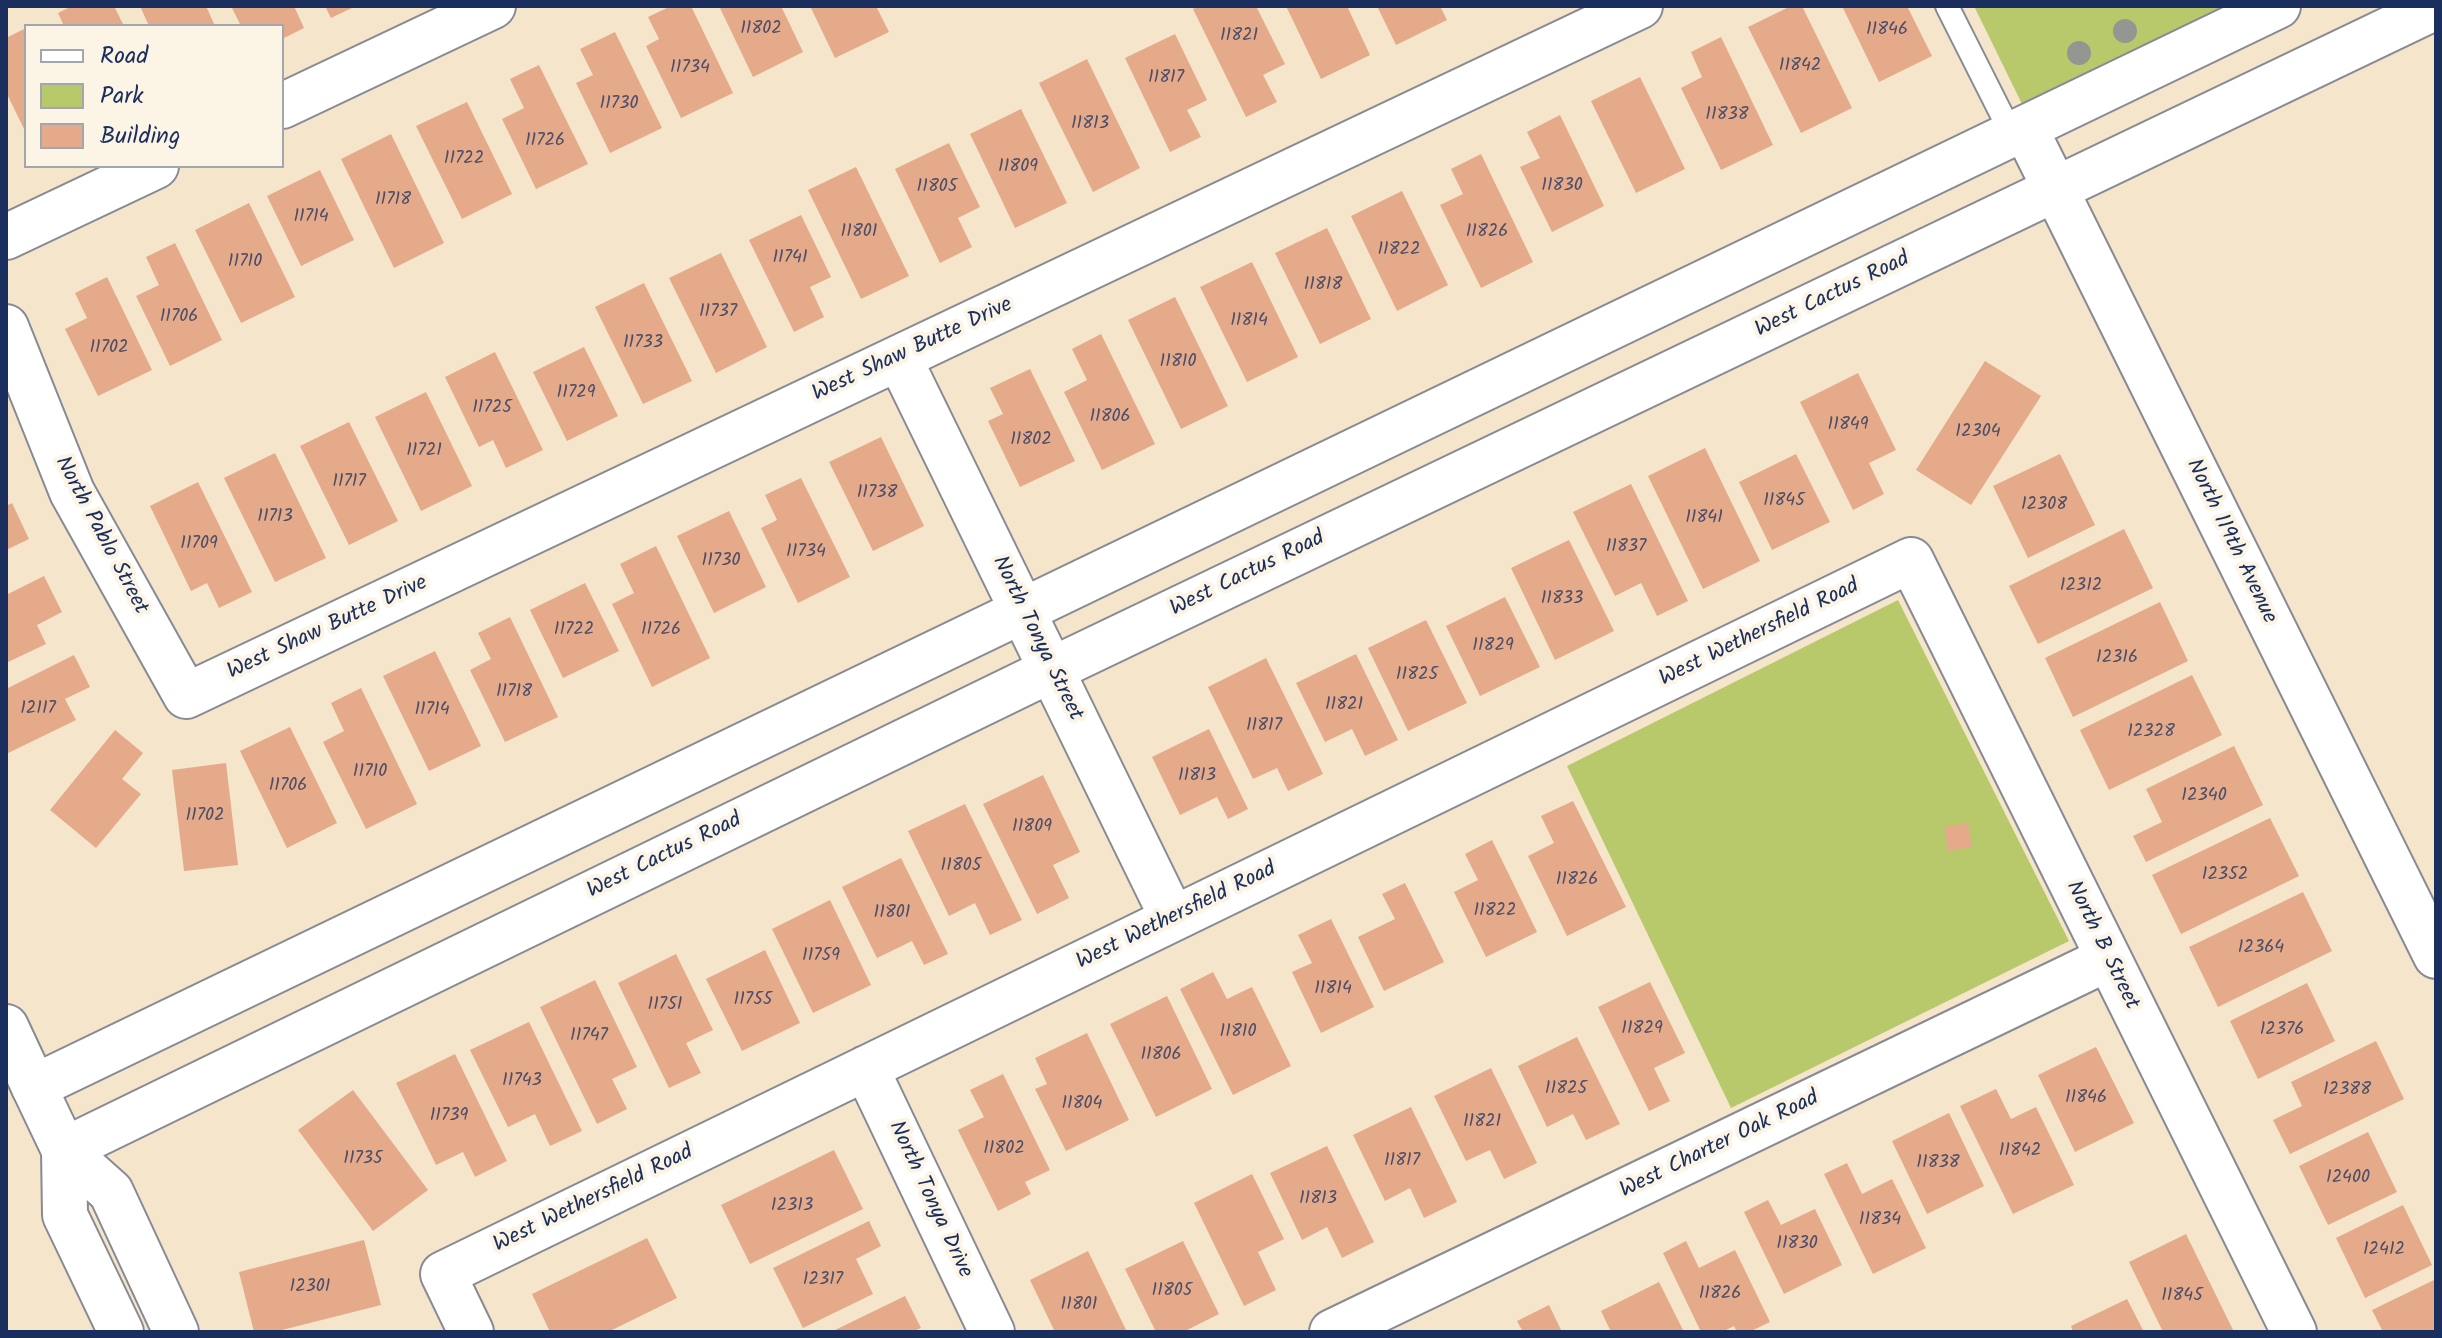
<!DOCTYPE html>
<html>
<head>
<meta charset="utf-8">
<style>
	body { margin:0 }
	#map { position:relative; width:2442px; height:1338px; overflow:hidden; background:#f5e5cb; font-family:Kalam,sans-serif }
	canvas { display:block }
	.frame { position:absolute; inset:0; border:8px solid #1b2f5e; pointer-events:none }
	.legend { position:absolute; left:24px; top:24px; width:260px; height:144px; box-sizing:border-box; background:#fcf5e5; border:2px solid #a2a6af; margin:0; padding:10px 14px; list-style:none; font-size:24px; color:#1b2f5e }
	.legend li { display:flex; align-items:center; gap:16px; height:40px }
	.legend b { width:40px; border:2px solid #a2a6af }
</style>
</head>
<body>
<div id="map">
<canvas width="2442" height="1338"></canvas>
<div class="frame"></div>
<ul class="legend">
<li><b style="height:10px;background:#fff"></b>Road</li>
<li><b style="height:22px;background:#b8c96c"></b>Park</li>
<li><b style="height:22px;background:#e4aa89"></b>Building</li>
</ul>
</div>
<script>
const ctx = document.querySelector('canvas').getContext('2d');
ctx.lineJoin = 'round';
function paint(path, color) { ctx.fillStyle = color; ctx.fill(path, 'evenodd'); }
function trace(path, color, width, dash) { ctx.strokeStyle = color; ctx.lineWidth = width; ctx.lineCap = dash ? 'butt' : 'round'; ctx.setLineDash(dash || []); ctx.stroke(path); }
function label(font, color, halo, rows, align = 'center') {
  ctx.font = font + ' Kalam,sans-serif'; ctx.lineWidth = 8; ctx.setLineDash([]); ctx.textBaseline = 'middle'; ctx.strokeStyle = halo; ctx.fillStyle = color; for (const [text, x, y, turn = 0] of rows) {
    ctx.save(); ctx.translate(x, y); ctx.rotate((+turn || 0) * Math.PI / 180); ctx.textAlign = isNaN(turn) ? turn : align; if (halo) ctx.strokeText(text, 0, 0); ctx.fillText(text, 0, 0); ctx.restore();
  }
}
const green = new Path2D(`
	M1974,6H2226L2022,104Z
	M1898,600L2069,941L1731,1108L1567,766Z`);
const building = new Path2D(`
	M72,6H114L124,26H64L58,13Z
	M140,6H206L215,26H149Z
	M231,6H294L304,28L282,39V26H241Z
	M325,6H356L331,18Z
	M671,6H691L733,93L681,118L646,46L659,39L648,17Z
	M724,6H781L803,52L753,77L720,8Z
	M810,6H876L889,32L835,58Z
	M1199,6H1256L1285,64L1263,75L1277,102L1246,117L1193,9Z
	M1286,6H1347L1370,55L1321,79Z
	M1377,6H1440L1447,20L1396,45Z
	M1791,6H1802L1852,108L1801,133L1748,27Z
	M1842,6H1907L1932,56L1879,82Z
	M26,28V133L6,92V38Z
	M615,32L662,128L610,153L576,83L593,75L580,49Z
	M1175,34L1207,100L1187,110L1201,137L1170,152L1125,58Z
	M1721,37L1773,145L1721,170L1681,88L1702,77L1691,52Z
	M1087,59L1140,168L1093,192L1039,83Z
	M539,65L588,164L536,189L502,119L524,108L510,79Z
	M1640,77L1685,169L1636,193L1591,101Z
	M467,102L512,194L462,219L416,126Z
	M1021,109L1067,203L1015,228L970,134Z
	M1560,115L1604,206L1552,232L1520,167L1540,158L1527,132Z
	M391,134L444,243L394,268L341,159Z
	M949,143L980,207L958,218L972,247L940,263L895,169Z
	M1481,154L1533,262L1481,288L1440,205L1463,194L1451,169Z
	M856,167L909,276L861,299L808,190Z
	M320,170L354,240L301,266L267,196Z
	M1402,191L1448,285L1397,311L1351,216Z
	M249,203L295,297L241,323L195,230Z
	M801,215L831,277L810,287L824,317L794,332L749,240Z
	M1327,228L1371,319L1320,344L1275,253Z
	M175,243L222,340L170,366L136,296L159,285L146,257Z
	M721,253L767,347L716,373L669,278Z
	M1252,262L1298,357L1247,382L1200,287Z
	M107,277L152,370L98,396L65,329L87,318L75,293Z
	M644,283L692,381L643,404L595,307Z
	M1175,297L1228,406L1181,429L1128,320Z
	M1101,334L1155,444L1102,470L1064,392L1087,380L1072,349Z
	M584,347L618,416L567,441L533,372Z
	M495,352L543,450L506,468L493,440L479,447L445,377Z
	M1985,361L2041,396L1971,505L1916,470Z
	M1030,369L1075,461L1020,487L988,421L1003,414L990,388Z
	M1858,373L1896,450L1869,463L1884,494L1853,510L1800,402Z
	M426,392L472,486L421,511L375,417Z
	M349,422L398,521L349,545L300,446Z
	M881,437L924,526L873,551L829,462Z
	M1705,448L1760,561L1703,589L1648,476Z
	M275,453L326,558L275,582L224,478Z
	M1796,454L1830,522L1772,550L1739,482Z
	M2060,454L2095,525L2028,558L1993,486Z
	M801,478L850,577L798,603L761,528L777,520L765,495Z
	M198,482L252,592L219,608L207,583L191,591L150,506Z
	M1631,484L1688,601L1657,616L1641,583L1615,596L1573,512Z
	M12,503L29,539L6,550V506Z
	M729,511L766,587L714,613L677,536Z
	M2124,529L2153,588L2038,644L2009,586Z
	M1569,540L1614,631L1555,660L1511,568Z
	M656,546L710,658L652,687L612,604L634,593L620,564Z
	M44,576L62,612L37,625L46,644L6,663V595Z
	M585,583L619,651L563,678L530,610Z
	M1505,597L1540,667L1480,696L1446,626Z
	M2160,602L2188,661L2073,717L2045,658Z
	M510,617L558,717L505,742L470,670L491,659L478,633Z
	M1426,620L1467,703L1408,731L1368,648Z
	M435,651L481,746L429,771L383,676Z
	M1356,654L1398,740L1365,756L1352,729L1325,742L1296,683Z
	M74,655L90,687L65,699L76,720L6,754V689Z
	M1266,658L1323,774L1288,791L1277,768L1253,779L1208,687Z
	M2192,675L2222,735L2109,790L2080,730Z
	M361,688L417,804L366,829L323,742L344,731L331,703Z
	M290,727L337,823L287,848L240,751Z
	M1209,729L1248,809L1228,819L1217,797L1180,815L1152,757Z
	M115,730L143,753L122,779L141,794L96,848L50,810Z
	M2234,746L2263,805L2146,862L2133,836L2162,822L2146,789Z
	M226,763L238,865L184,871L172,770Z
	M1043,775L1080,852L1053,865L1069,898L1037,914L983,804Z
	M1573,801L1626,907L1567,936L1528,856L1554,843L1541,816Z
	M965,804L1022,920L990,935L975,903L949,916L908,831Z
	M2270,818L2299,876L2181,934L2152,875Z
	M1968,823L1972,847L1948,851L1944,827Z
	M1492,840L1537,932L1486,957L1454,892L1478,880L1465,854Z
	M901,858L948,954L924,965L912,941L877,958L842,887Z
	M1405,883L1444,962L1384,991L1358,937L1395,919L1382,894Z
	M2303,892L2332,951L2218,1007L2189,947Z
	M830,900L871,985L813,1013L772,929Z
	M1331,919L1374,1007L1321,1033L1292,972L1312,963L1298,935Z
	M765,950L800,1023L742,1051L706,979Z
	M676,954L713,1030L686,1043L701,1073L669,1088L618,983Z
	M1213,972L1227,999L1252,987L1291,1066L1233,1095L1180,989Z
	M595,980L637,1067L612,1079L627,1109L597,1124L540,1007Z
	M1650,982L1685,1053L1654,1068L1670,1101L1649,1111L1598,1007Z
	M2307,983L2335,1041L2258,1079L2230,1021Z
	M1167,996L1212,1089L1156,1117L1110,1024Z
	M529,1022L582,1131L550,1146L535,1114L508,1127L470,1050Z
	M1087,1033L1129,1120L1066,1151L1035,1089L1047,1084L1035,1058Z
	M1577,1037L1620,1124L1586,1140L1573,1114L1547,1127L1518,1066Z
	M2376,1041L2404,1099L2290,1154L2273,1120L2302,1106L2291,1082Z
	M2096,1047L2134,1123L2075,1152L2038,1075Z
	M455,1054L507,1161L475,1177L463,1152L436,1165L396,1083Z
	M1491,1068L1537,1163L1504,1179L1490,1150L1466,1161L1434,1096Z
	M1003,1074L1050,1170L1025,1182L1031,1194L998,1211L958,1130L984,1117L970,1090Z
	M1996,1089L2011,1119L2036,1107L2074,1185L2013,1214L1960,1106Z
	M353,1090L428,1190L373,1231L298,1130Z
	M1411,1107L1457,1202L1424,1218L1410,1188L1385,1201L1353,1135Z
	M1949,1113L1984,1186L1927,1214L1892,1141Z
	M2368,1132L2397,1192L2328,1225L2299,1166Z
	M1327,1146L1374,1242L1342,1258L1327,1227L1302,1240L1270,1173Z
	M834,1150L863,1209L750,1264L721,1205Z
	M1847,1163L1862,1194L1892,1179L1926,1248L1873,1274L1824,1174Z
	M1252,1174L1284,1239L1258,1252L1276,1290L1244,1306L1194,1203Z
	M1768,1200L1781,1225L1815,1209L1842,1265L1784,1294L1744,1212Z
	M2403,1205L2432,1265L2365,1298L2336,1238Z
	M869,1221L881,1246L856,1259L873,1294L803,1328L773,1268Z
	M2186,1234L2234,1332H2163L2129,1262Z
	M647,1238L677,1298L608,1332H550L532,1294Z
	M364,1240L381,1305L274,1332H254L239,1272Z
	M1183,1241L1219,1314L1183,1332H1156L1125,1269Z
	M1686,1241L1699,1268L1735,1250L1770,1322L1749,1332H1737L1734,1326L1722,1332H1701L1663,1253Z
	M1088,1251L1127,1332H1055L1030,1280Z
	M2436,1279V1332H2383L2372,1310Z
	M1659,1282L1684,1332H1611L1601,1311Z
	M905,1296L921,1328L912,1332H831Z
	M2127,1299L2144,1332H2073L2071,1326Z
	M1549,1305L1562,1332H1523L1517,1321Z`);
const lane = new Path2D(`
	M1947,6L2012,135`);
const street = new Path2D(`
	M282,106L493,6
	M6,237L156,166
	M6,327L72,492L186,696L1640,6
	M899,358L1173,919
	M6,1027L34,1087
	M866,1068L992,1332
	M471,1332L443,1274L1911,560L2294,1332
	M1332,1332L2107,959`);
const secondary = new Path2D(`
	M2025,128L2436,956
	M64,1150L1051,670L2436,7
	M64,1150L65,1215L121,1332
	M176,1332L111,1192L64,1150L34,1087L2278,6`);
const trees = [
	[2125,31],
	[2079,53]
];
const numberNames = [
	["11802",761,30],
	["11846",1887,31],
	["11821",1239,37],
	["11842",1800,67],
	["11734",690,69],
	["11817",1166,79],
	["11730",619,105],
	["11838",1727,116],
	["11813",1090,125],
	["11726",545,142],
	["11722",464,160],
	["11809",1018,168],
	["11830",1562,187],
	["11805",937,188],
	["11718",393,201],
	["11714",311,218],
	["11801",859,233],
	["11826",1487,233],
	["11822",1399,251],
	["11741",790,259],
	["11710",245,263],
	["11818",1323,286],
	["11737",718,313],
	["11706",179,318],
	["11814",1249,322],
	["11733",643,344],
	["11702",109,349],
	["11810",1178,363],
	["11729",576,394],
	["11725",492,409],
	["11806",1110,418],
	["11849",1848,426],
	["12304",1978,433],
	["11802",1031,441],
	["11721",424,452],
	["11717",349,483],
	["11738",877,494],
	["11845",1784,502],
	["12308",2044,506],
	["11713",275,518],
	["11841",1704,519],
	["11709",199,545],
	["11837",1626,548],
	["11734",806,553],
	["11730",721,562],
	["12312",2081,587],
	["11833",1562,600],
	["11722",574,631],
	["11726",661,631],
	["11829",1493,647],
	["12316",2117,659],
	["11825",1417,676],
	["11718",514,693],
	["11821",1344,706],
	["12117",38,710],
	["11714",432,711],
	["11817",1264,727],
	["12328",2151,733],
	["11710",370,773],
	["11813",1197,777],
	["11706",288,787],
	["12340",2204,797],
	["11702",205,817],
	["11809",1032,828],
	["11805",961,867],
	["12352",2225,876],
	["11826",1577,881],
	["11822",1495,912],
	["11801",892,914],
	["12364",2261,949],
	["11759",821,957],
	["11814",1333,990],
	["11755",753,1001],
	["11751",665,1006],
	["11829",1642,1030],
	["12376",2282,1031],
	["11810",1238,1033],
	["11747",589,1037],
	["11806",1161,1056],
	["11743",522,1082],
	["11825",1566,1090],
	["12388",2347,1091],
	["11846",2086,1099],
	["11804",1082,1105],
	["11739",449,1117],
	["11821",1482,1123],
	["11802",1004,1150],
	["11842",2020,1152],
	["11735",363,1160],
	["11817",1402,1162],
	["11838",1938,1164],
	["12400",2348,1179],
	["11813",1318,1200],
	["12313",792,1207],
	["11834",1880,1221],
	["11830",1797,1245],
	["12412",2384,1251],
	["12317",823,1281],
	["12301",310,1288],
	["11805",1172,1292],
	["11826",1720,1295],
	["11845",2182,1297],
	["11801",1079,1306]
];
const streetNames = [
	["West Cactus Road",1833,296,-26],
	["West Shaw Butte Drive",913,351,-25],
	["North Pablo Street",100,536,62],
	["North 119th Avenue",2230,542,64],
	["West Cactus Road",1248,575,-26],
	["West Shaw Butte Drive",328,629,-25],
	["West Wethersfield Road",1760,634,-26],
	["North Tonya Street",1036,639,64],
	["West Cactus Road",665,857,-26],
	["West Wethersfield Road",1177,917,-26],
	["North B Street",2101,946,64],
	["West Charter Oak Road",1720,1146,-26],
	["West Wethersfield Road",594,1200,-26],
	["North Tonya Drive",929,1200,65]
];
paint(green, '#b8c96c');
paint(building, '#e4aa89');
trace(lane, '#888a94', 26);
trace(street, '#888a94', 48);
trace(secondary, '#888a94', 48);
trace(lane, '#fff', 22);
trace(street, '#fff', 44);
trace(secondary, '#fff', 44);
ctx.fillStyle = '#939691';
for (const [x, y] of trees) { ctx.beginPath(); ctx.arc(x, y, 12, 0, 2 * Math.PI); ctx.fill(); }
label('18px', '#4d4e69', null, numberNames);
label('22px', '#1b2f5e', '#fcf5e5', streetNames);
</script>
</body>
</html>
